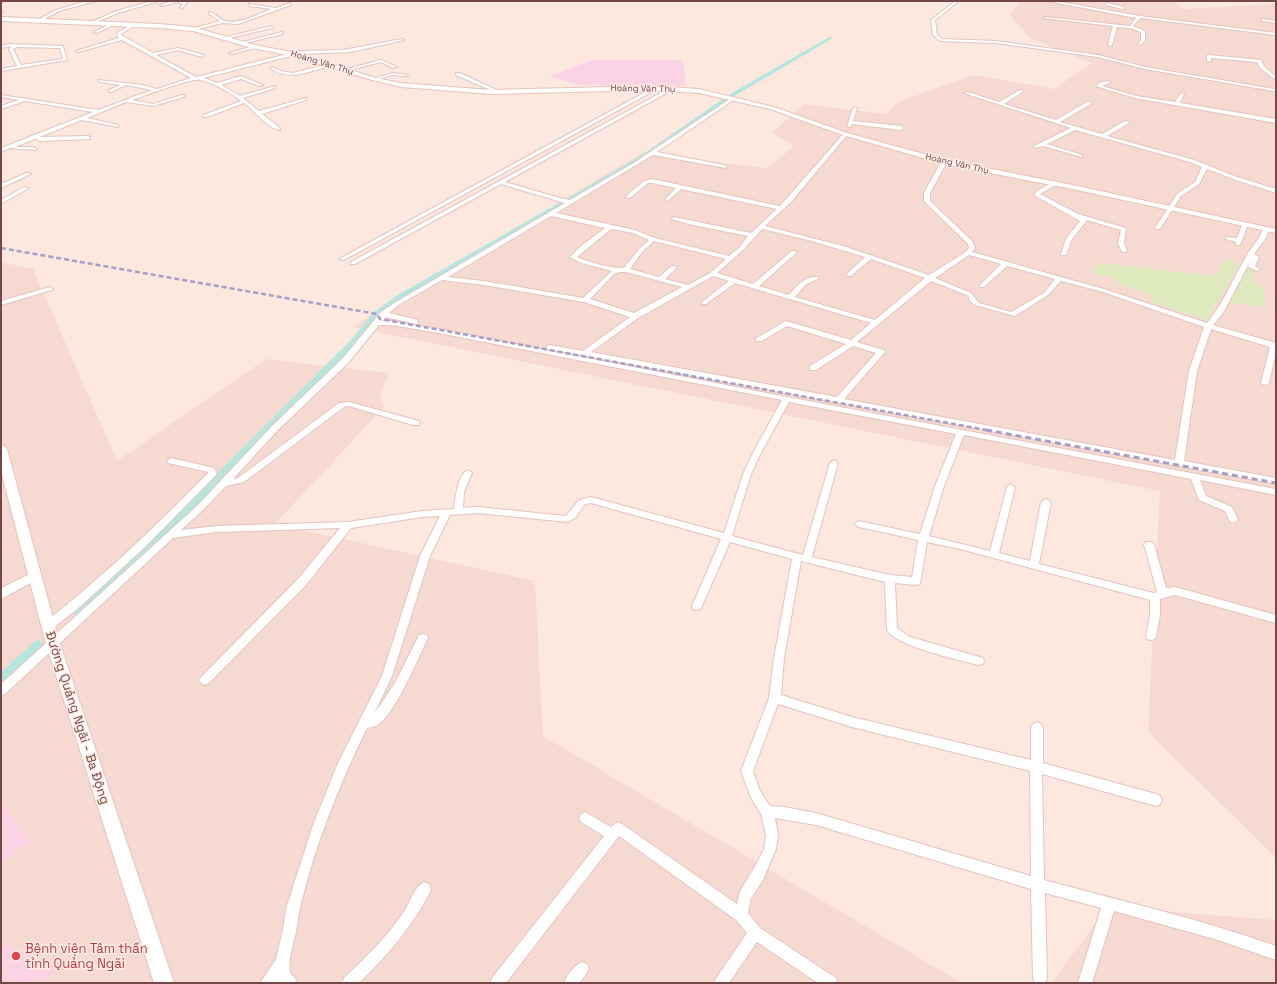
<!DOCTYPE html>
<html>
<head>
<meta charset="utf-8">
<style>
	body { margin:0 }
	#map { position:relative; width:1277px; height:984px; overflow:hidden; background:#fde8e0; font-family:"Space Grotesk",sans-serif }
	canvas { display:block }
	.frame { position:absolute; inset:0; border:2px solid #744847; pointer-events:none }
</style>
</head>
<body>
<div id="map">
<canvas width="1277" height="984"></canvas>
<div class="frame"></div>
</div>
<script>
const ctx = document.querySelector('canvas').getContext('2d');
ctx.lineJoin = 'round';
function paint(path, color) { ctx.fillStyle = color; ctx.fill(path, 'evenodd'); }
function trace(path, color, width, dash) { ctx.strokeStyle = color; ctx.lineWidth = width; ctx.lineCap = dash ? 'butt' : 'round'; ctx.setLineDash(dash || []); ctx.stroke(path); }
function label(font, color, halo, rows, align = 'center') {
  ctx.font = font + ' "Space Grotesk",sans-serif'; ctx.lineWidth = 3; ctx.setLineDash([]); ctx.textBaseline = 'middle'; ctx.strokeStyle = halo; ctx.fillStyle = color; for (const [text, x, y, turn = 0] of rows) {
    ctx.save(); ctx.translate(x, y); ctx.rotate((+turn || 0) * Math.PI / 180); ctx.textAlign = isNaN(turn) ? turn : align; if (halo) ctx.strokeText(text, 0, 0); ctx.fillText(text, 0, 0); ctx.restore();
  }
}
const residential = new Path2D(`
	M1021,1H1174L1182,9L1276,4V858L1148,732L1160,491L352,327L640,154L767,168L794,146L772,133L804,104L886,114L898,102L973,75L1054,89L1092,63L1030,38L1009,14Z
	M1,262L33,269L117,461L266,359L389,373L380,395L384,407L275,524L535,581L543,736L962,983H1Z
	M1108,907L1276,920V983H1051Z`);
const medical = new Path2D(`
	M592,60H683L686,86L579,85L550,76Z
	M1,801L31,842L1,862Z
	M1,941L59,971L41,983H1Z`);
const green = new Path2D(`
	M1224,260L1239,264L1207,320L1150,302L1155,296L1120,285L1114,278L1092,273L1099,263L1216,276Z
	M1246,269L1253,271L1254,285L1263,287L1265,307L1228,302Z`);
const canal = new Path2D(`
	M829,37L833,38L731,98L643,159L402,300L380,316L356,345L137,567L81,614L77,615L73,614L71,611L73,608L129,561L350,341L374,312L396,296L639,157L727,96Z
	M38,640L42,642L44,645L42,648L5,684L1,685V672L34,642Z`);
const minor = new Path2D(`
	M1,1H4L1,3Z
	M87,1H96L59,11L39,22L36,21L56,10Z
	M153,1H159L118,13L92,24L89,23L116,11Z
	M172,1H182L187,3L182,8L180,7L183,4L177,2L162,6L160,5Z
	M955,1H959L935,20L937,35L942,39L996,41L1098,55L1145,67L1274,89L1276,90L1274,91L1145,69L1098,57L996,43L940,41L933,35L931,20Z
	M1047,1H1055L1140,16L1276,33V35L1141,18L1137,21L1133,26L1145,31V40L1141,45L1138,44L1141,40V32L1130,28L1117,27L1112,45L1110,46L1108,45L1113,26L1043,18L1045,17L1130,26L1136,18Z
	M290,3L291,5L238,24L223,23L193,30L191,29L220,21L209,14V12C215,13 219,19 225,21C239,25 258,14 271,9L250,6L249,4L276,8Z
	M1107,3L1124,7L1125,8L1123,9L1106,5Z
	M1,11L3,13L1,14Z
	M1262,19L1276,21V23L1262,21Z
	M112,23L115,24L97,33L94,32Z
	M133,24L134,26L121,34V35L153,53L178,48L204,55L202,57L178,50L156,55L196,77L299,51L343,50L402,39L404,40L351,52L299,54L204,78L217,83L241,76L263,85L259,86L241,79L221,85L240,96L275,86V88L243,98L259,111L306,98V100L262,114L280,128V130C269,130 253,109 244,103L207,117H203V115L241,101C231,93 212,82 200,80C191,78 144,96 132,100L153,104L182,95H184V97L153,106L126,102L87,118L118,125V127L82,120L15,147H34L37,149L36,150L10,148L1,152V148L93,112L25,101L1,109V106L19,100L1,97V95L98,110L152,90L126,85L111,92H109V90L120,85L100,82L98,80L143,85L157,89L191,78L122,40L78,52L76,51L119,38L117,36L118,32Z
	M271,26L272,28L225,39L223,38Z
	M282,32L283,34L241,44L239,43Z
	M10,44L63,46L67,60L1,71V69L17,66L9,49L12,46L1,48V46ZM17,47L60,48L63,59L21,65L13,49Z
	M254,46L255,48L231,54L229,53Z
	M1209,55L1261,60L1264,66L1276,77V80L1260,68L1257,62L1211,58V61L1209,62L1207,61V56Z
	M381,60L397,67L393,68L381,62L345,71L343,70Z
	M328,64L330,66C310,71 288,82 270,68L272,67L281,71L293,73Z
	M393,73L408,75L406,76L393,75L374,80L372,79Z
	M456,73H460L501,92L497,93L456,75Z
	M1108,81L1110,83L1102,86L1136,96L1175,102L1180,94L1182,93L1184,94L1180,103L1276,119V123L1135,98L1096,86L1101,82Z
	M653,88L657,89L344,260L339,259Z
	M670,88L672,89V90L505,182L560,198L570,200L632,164L733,97L735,98V99L657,152L724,165L727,167L726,168L653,155L556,213L635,230L655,238L729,256L740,247L748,236L693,225L671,219L674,217L751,233L777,209L681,189L668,201L665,199L676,188L652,183H648L630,198L625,197L644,181L652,179L780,206L845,132L847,133V135L791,202L765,226L843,246L929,275L966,252L969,248L968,244L924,201V193L941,162L944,160L947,162L930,193V201L973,242L975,248L972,252L1104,289L1207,323C1224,303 1233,278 1247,255C1252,246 1259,240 1263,229L1268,228L1269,229L1266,238L1254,254L1259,257L1255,266L1260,269L1257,271L1248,267L1252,258L1223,313L1213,325L1276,343V352L1269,383L1265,385L1261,383L1270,347L1211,329L1197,371L1184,461L1276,478V484L547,349V345H550L583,351L630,317L584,302L484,285L442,280L400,304L389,313L418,320V324H415L386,317L382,321H391L439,329L787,397L1276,489V495L1200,480L1206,496L1232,507L1238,520L1233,523L1230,522L1225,511L1199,500L1191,479L964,435L944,486L929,536L990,551L1007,487L1011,484L1015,487L999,553L1030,561L1041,502L1046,499L1051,502L1039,564L1154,593L1157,592L1144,544L1146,542H1152L1154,544L1166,588L1175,587L1276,615V623L1175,595L1160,599V615L1156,636L1155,639L1151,640L1147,639L1146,636L1150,615V600L960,549L927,542L920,584L916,585L895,583L897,628L910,637L983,658L984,661L983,664L979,665C960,660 895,646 887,630L885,582L801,561L784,658L781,695L852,717L1031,760V727L1033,724L1037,722L1041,724L1043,727V763L1156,794L1160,796L1162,800L1160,804L1156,806L1042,774L1044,880C1122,901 1200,919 1276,946V960L1218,940L1114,911L1092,983H1078L1101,908L1045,893L1047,978L1045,983H1035L1033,978L1031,889L816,825L775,818L778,835L776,849L763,880L751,898L748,913L760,928L836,978L838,983H818L757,942L729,983H713L747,933L736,920L619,836L506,983H490L492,978L604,836L581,822L579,818L581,814L585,812L611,827L618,822L622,824L737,904L740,891L753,870L764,849L766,835L761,814L751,798L741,771L769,698L774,658L792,559L730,542L702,606L701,609L697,610L693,609L692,606L721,539L591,503L585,504L575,518L568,522L478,513L450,515L430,556L392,676L374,714L395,683L419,635L423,634L427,635L428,638C417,660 397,710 379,724C375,727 371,727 367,728C339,785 315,845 300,908C298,915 298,924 296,932C293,945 288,959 290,973L295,978L297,983H279L277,981L276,983H260L276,959L283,930L286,909L313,825L338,763L382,676L420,556L440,516L422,517L351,528L306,585L209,683L205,685L201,683L199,680L201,677L298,579L340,528L217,532L173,538L5,694L1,696V684L198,505L272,426L343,358L381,312L396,302L565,203L501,184L355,264H351V262ZM551,216L605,228L580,247L570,257L581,263L612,271L583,298L484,281L448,277ZM611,229L633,233L649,240L639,249L624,268C609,268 591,263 577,257ZM762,229L812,241L865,257L847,274V276H851L871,259L925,278L875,320L795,297L806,284L818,279V277C806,275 797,286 789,295L759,286L796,253V251H792L753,284L717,273L744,249ZM654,241L726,259L710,273L688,285L665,279L676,268V266H672L659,277L630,269L643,251ZM969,255L1001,264L980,285V287H984L1007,266L1055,279L1044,293L1011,312L979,303L971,293L935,278ZM619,272H626L682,287L634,313L590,299L614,274ZM713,276L729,281L702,302V304H706L735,283L871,323L851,340L786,321L755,339L756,341H762L787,326L846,344L810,366V370H816L853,346L876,353L837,397L591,352L638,318ZM931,281L967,295L969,297V300L975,305L1015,316L1048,295L1061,281L1100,291L1204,327L1189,371L1175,460L844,399L885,352L884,350L857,342ZM379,325H391L439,333L782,400L755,449L743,474L724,533L591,497L579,500L566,516L478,507L463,508L464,492L472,473L468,470C458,473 455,499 454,509L422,511L348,522L217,526L181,530L204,509L226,486L244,482L344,407L349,406L413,425H419L420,423L419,421L349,402L339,403L238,478L233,479L278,430L349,362ZM789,402L956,434L935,486L920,534L859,521L854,524L859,527L918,540L912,577L890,575L812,557L838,463L834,460L830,463L803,555L732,536L751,474L763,449ZM778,704L852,727L1030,771L1031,876L816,813L784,807L770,806L760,791L753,771Z
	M1020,90L1024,91L1004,104L1056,120L1087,102H1091V104L1060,122L1102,134L1125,121H1129V123L1107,136L1194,160L1237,177L1276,189V193L1233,179L1207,169L1199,184L1181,196L1160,229H1156L1155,228L1177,194L1195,182L1202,167L1190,162L1075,130L1047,144L1082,155V157L1043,146L1034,148V146L1071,128L964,93L968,92L999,102Z
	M855,107L857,108L853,121L901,126L904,128L901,130L852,124L851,127H847L853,108Z
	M88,136L90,137V139L39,141L36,139L39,137Z
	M26,173L31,174L1,188V184Z
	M1055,181L1058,183L1057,184L1040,194L1078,214L1126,228L1124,243L1127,251L1126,252H1122L1118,243L1121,230L1087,220L1072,239L1066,255H1062L1061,254L1066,239L1080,221L1034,195L1037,191Z
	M24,187L29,188L1,204V200Z
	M1243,223L1248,224L1240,245H1236V242L1226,239V237L1237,238Z
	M50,287L53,289L52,290L1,305V301Z
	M171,458L214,468L217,474L146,546L82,605L52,629L48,630L44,629L43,626L44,623C103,577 156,526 208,473V472L168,463L167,461Z
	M424,882L429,884L431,889L429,894C411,928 387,956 359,983H342L344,978C366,957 388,936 405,910C410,902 415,886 424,882Z
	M582,962L587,964L589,969L580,983H564C567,975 574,965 582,962Z`);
const tertiary = new Path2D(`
	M34,572L38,573L40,576L38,579L1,599V588Z`);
const secondary = new Path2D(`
	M1,17L159,24L193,27L255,45L296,53L376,78L401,83L491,90L609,87H670L699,89L774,107L847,133L946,160L1077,186L1276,229V233L1077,190L944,164L843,135L770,109L699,93L670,91H609L491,94L401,87L372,80L293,56L252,48L193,31L159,28L1,21Z
	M1,445L5,446L7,449L60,644L174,983H154L46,644L1,471Z`);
const railFar1 = new Path2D(`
	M1,248L377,314L380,319L992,431`);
const rail = new Path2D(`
	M986,430L1276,483`);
const markers = [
	[16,956,5,"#e0444e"]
];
const farStreetnames = [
	["Hoàng Văn Thụ",322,63,17],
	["Hoàng Văn Thụ",643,89,1],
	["Hoàng Văn Thụ",957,164,13]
];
const nearStreetnames = [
	["Đường Quảng Ngãi - Ba Động",77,718,72]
];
const nearHealthnames = [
	["Bệnh viện Tâm thần",25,949],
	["tỉnh Quảng Ngãi",25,964]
];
paint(residential, '#f6dad1');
paint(medical, '#fbd3e4');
paint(green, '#deeabe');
paint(canal, '#b4e6dd');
trace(minor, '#e3c4bf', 2);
trace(tertiary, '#e3c4bf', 2);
trace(secondary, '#e8c2bb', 2);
paint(minor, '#fff');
paint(tertiary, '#fff');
paint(secondary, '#fff');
trace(railFar1, '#a79fc5', 2.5, [5, 3]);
trace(rail, '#a79fc5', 3, [6, 4]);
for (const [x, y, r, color] of markers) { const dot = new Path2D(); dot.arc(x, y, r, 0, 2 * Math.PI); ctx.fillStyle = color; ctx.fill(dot); trace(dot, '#ffede6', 1.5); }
label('9px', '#744847', '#ffede6', farStreetnames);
label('13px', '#744847', '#ffede6', nearStreetnames);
label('13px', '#be3a42', '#ffede6', nearHealthnames, 'left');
</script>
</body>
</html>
